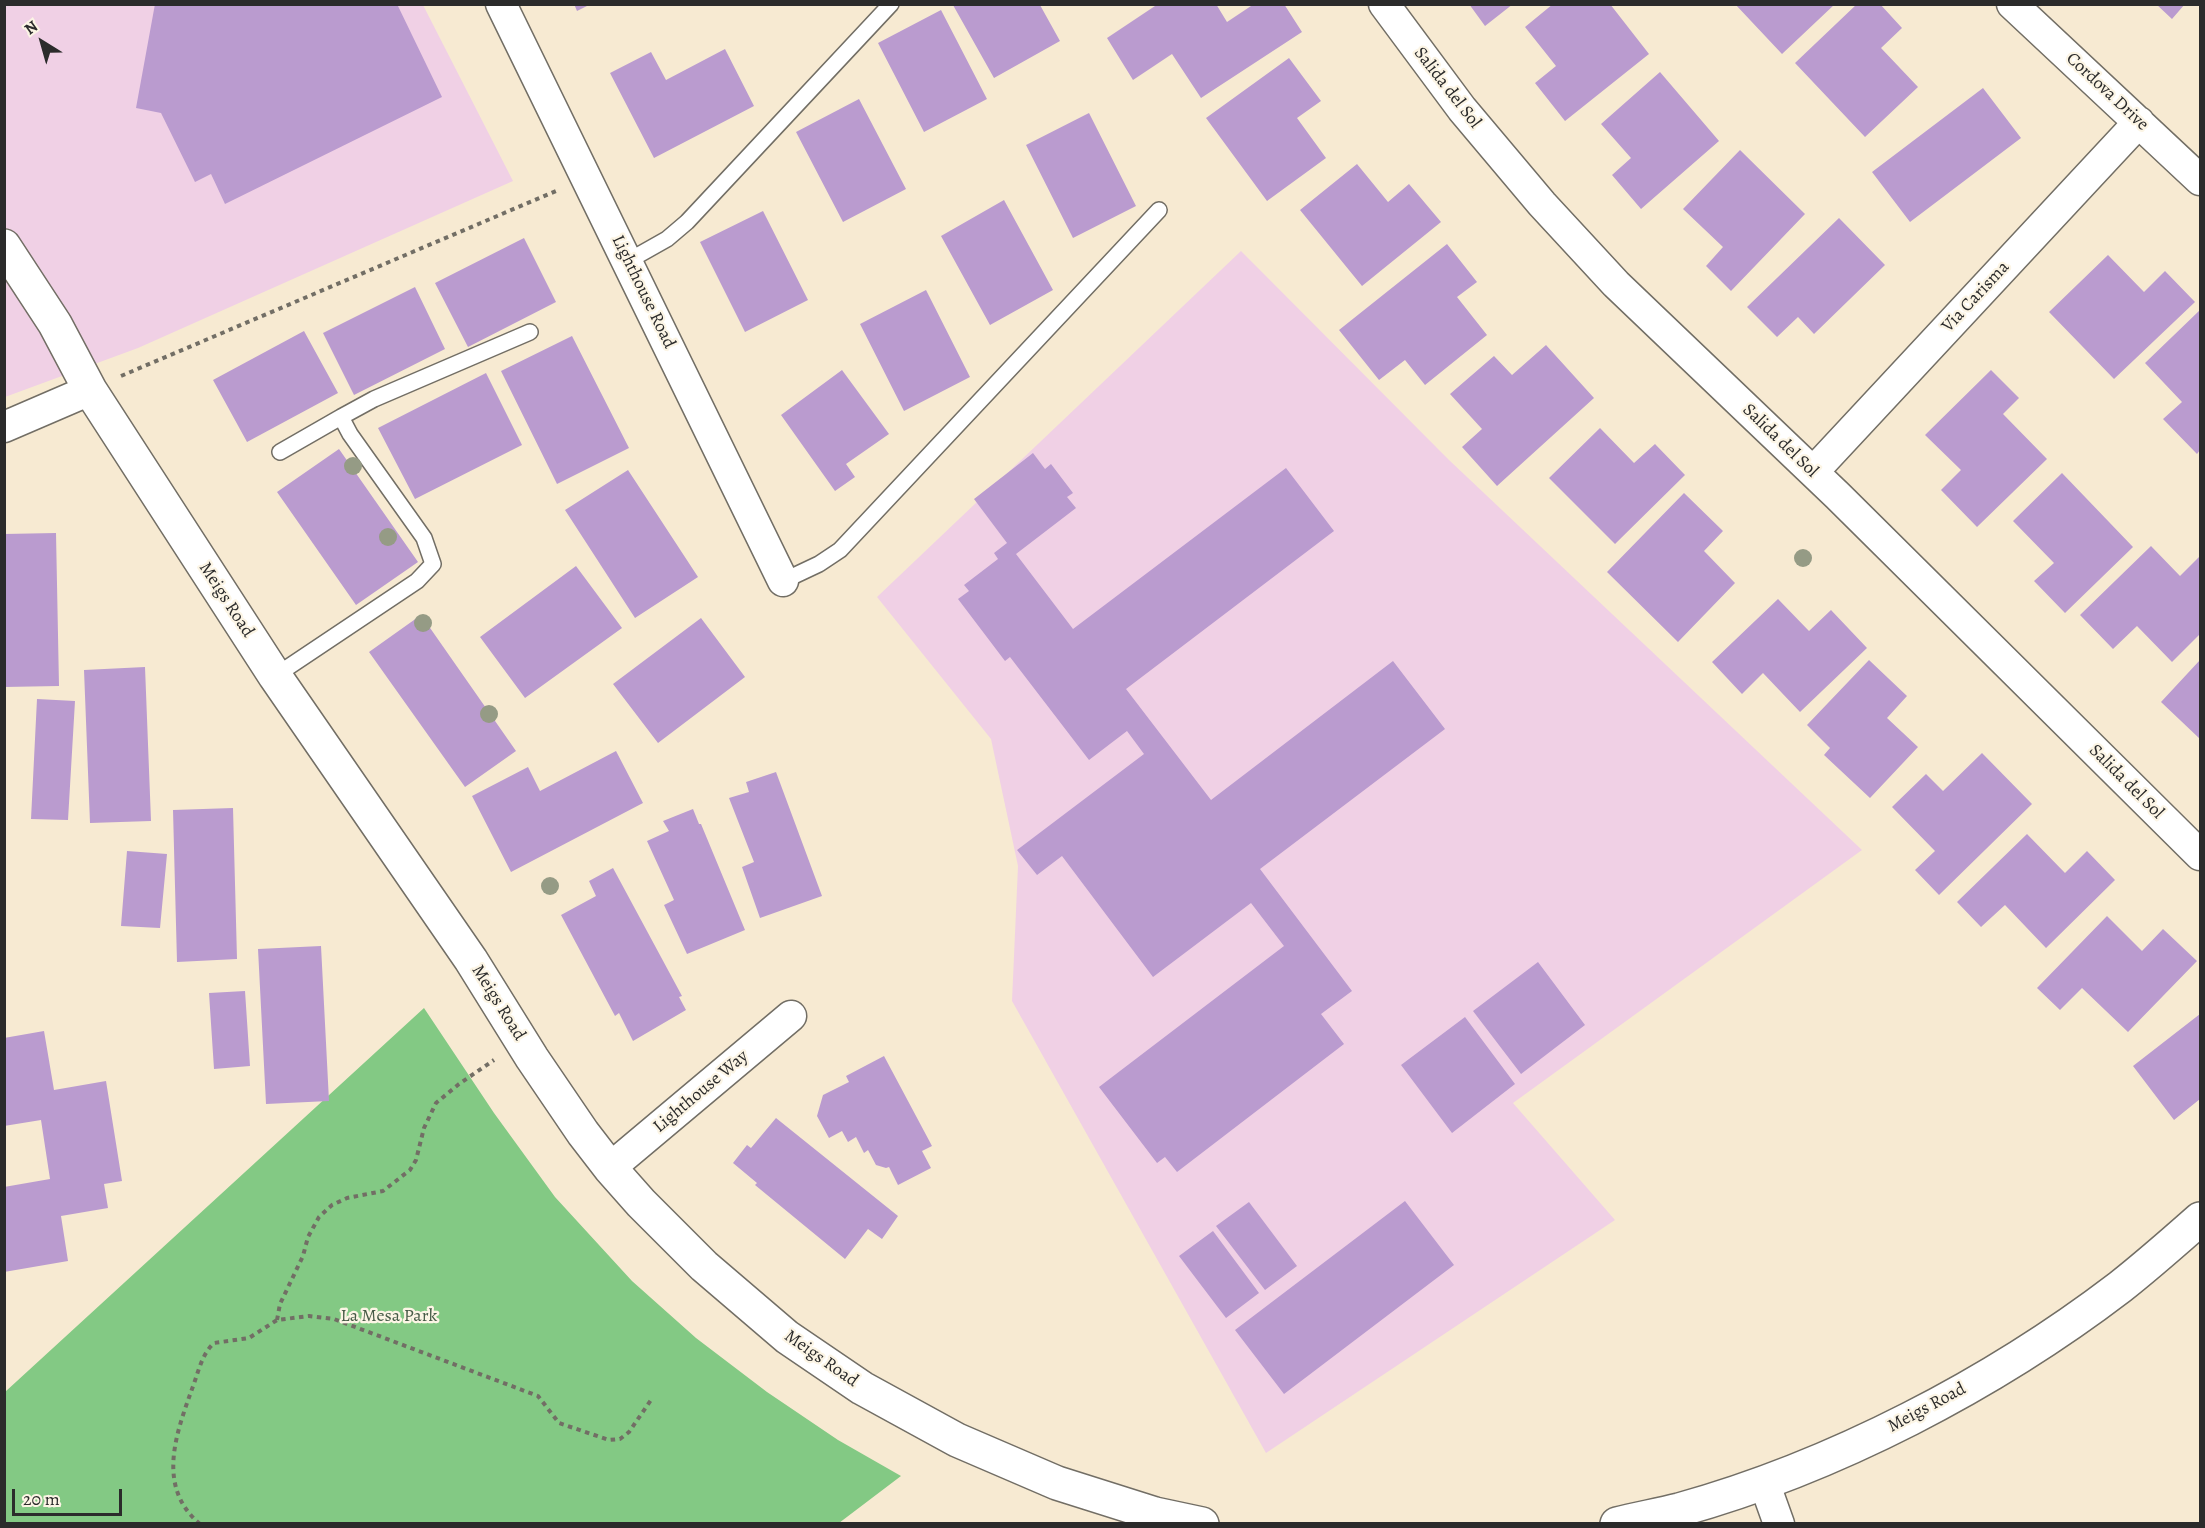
<!DOCTYPE html>
<html>
<head>
<meta charset="utf-8">
<style>
	body { margin:0 }
	#map { position:relative; width:2205px; height:1528px; overflow:hidden; background:#f7ead2; font-family:Alegreya,serif }
	canvas { display:block }
	.frame { position:absolute; inset:0; border:6px solid #2b2b2b; pointer-events:none }
	.north { position:absolute; left:12px; top:12px; width:60px; height:60px; -webkit-text-stroke:4px #fcf5e5; paint-order:stroke; rotate:323deg; font-size:16px; font-weight:700; line-height:24px; text-align:center; color:#2b2b2b }
	.north::after { content:''; display:block; margin:auto; width:21px; height:27px; background:#2b2b2b; clip-path:polygon(50% 0,100% 100%,50% 72%,0 100%) }
	.scale { position:absolute; left:12px; top:1489px; width:110px; height:27px; box-sizing:border-box; border:3px solid #2b2b2b; border-top:0; padding-left:8px; font-size:18px; line-height:21px; white-space:nowrap; color:#2b2b2b; -webkit-text-stroke:4px #fcf5e5; paint-order:stroke }
</style>
</head>
<body>
<div id="map">
<canvas width="2205" height="1528"></canvas>
<div class="frame"></div>
<div class="north">N</div>
<div class="scale">20 m</div>
</div>
<script>
const ctx = document.querySelector('canvas').getContext('2d');
ctx.lineJoin = 'round';
function paint(path, color) { ctx.fillStyle = color; ctx.fill(path, 'evenodd'); }
function trace(path, color, width, dash) { ctx.strokeStyle = color; ctx.lineWidth = width; ctx.lineCap = dash ? 'butt' : 'round'; ctx.setLineDash(dash || []); ctx.stroke(path); }
function label(font, color, halo, rows, align = 'center') {
  ctx.font = font + ' Alegreya,serif'; ctx.lineWidth = 4.5; ctx.setLineDash([]); ctx.textBaseline = 'middle'; ctx.strokeStyle = halo; ctx.fillStyle = color; for (const [text, x, y, turn = 0] of rows) {
    ctx.save(); ctx.translate(x, y); ctx.rotate((+turn || 0) * Math.PI / 180); ctx.textAlign = isNaN(turn) ? turn : align; if (halo) ctx.strokeText(text, 0, 0); ctx.fillText(text, 0, 0); ctx.restore();
  }
}
const built = new Path2D(`
	M5,5H423L513,181L138,348L5,397Z
	M1241,251L1449,460L1862,850L1513,1103L1615,1220L1266,1453L1012,1001L1018,866L991,739L877,597Z`);
const green = new Path2D(`
	M424,1008L494,1113L555,1197L632,1281L696,1338L767,1392L838,1440L901,1476L839,1523L5,1524V1392Z`);
const building = new Path2D(`
	M155,4H397L442,97L225,204L211,174L195,182L161,113L136,108Z
	M574,4H591L577,11Z
	M1158,4H1216L1227,22L1254,4H1284L1302,32L1201,98L1172,54L1133,80L1107,38Z
	M1469,4H1513L1485,26Z
	M1553,4H1610L1649,54L1565,121L1535,83L1556,66L1525,27Z
	M1735,4H1835L1782,54Z
	M1857,4H1880L1902,28L1881,48L1918,87L1865,137L1795,63Z
	M2156,4H2185L2172,19Z
	M953,5H1040L1060,41L994,78Z
	M941,10L987,99L924,132L878,43Z
	M725,49L754,106L654,158L610,73L651,52L666,80Z
	M1289,58L1321,101L1297,118L1326,158L1267,201L1206,118Z
	M1660,72L1719,141L1641,209L1612,175L1631,158L1601,124Z
	M1983,88L2021,138L1910,222L1872,172Z
	M859,99L906,189L843,222L796,132Z
	M1089,113L1136,206L1073,238L1026,145Z
	M1740,150L1805,214L1731,291L1706,266L1723,247L1683,209Z
	M1357,164L1388,202L1409,184L1441,222L1362,286L1300,210Z
	M1004,200L1053,290L990,325L941,236Z
	M763,211L808,300L745,332L700,242Z
	M1839,218L1885,265L1814,334L1798,317L1777,337L1747,307Z
	M524,238L556,302L468,347L435,283Z
	M1447,244L1477,282L1457,297L1487,335L1425,385L1405,360L1379,380L1339,330Z
	M2108,255L2144,292L2165,271L2195,302L2114,379L2049,312Z
	M415,287L445,349L354,395L323,333Z
	M926,290L970,377L904,411L860,324Z
	M2200,310V450L2197,454L2163,419L2182,402L2145,363Z
	M304,331L338,393L247,442L213,380Z
	M572,336L629,448L557,484L501,371Z
	M1546,345L1594,398L1497,486L1462,447L1482,429L1450,394L1494,356L1512,375Z
	M842,370L889,434L846,464L855,477L835,491L781,415Z
	M1991,370L2019,398L2003,414L2047,459L1977,527L1941,490L1961,470L1925,435Z
	M486,373L522,445L415,499L378,428Z
	M1600,428L1634,463L1655,444L1685,475L1615,544L1549,478Z
	M339,449L418,562L356,605L277,492Z
	M1033,453L1045,469L1051,464L1073,493L1067,497L1076,508L1016,554L1073,629L1286,468L1334,531L1126,689L1211,800L1393,661L1445,729L1260,869L1352,991L1321,1014L1344,1044L1177,1172L1165,1157L1157,1163L1099,1087L1284,946L1251,903L1153,977L1062,856L1037,875L1017,850L1144,754L1127,731L1089,760L1010,657L1005,661L958,599L969,591L964,585L998,559L994,553L1007,543L974,499Z
	M628,470L698,577L635,618L565,510Z
	M2062,473L2133,547L2065,613L2034,581L2054,563L2013,521Z
	M1684,493L1723,531L1704,551L1735,583L1678,642L1607,572Z
	M56,533L59,686L4,687V534Z
	M2151,546L2180,576L2200,556V634L2172,662L2137,626L2113,649L2080,615Z
	M576,566L622,628L525,698L480,637Z
	M1778,599L1809,631L1831,610L1867,648L1800,712L1763,673L1742,694L1712,662Z
	M421,615L516,751L465,787L369,652Z
	M701,618L745,677L658,743L613,684Z
	M1869,660L1907,696L1887,718L1918,747L1870,798L1824,755L1830,748L1807,725Z
	M2200,660V739L2161,702Z
	M145,667L151,821L90,823L84,670Z
	M37,699L75,701L68,820L31,819Z
	M616,751L643,803L511,872L472,796L528,767L540,791Z
	M1982,753L2032,804L1939,895L1915,870L1935,851L1892,807L1926,774L1943,791Z
	M776,772L822,896L760,918L742,867L754,862L729,798L749,792L746,782Z
	M233,808L237,959L177,962L173,810Z
	M693,809L699,824H701L745,930L687,954L664,905L674,900L647,841L669,831L663,821Z
	M2027,834L2065,873L2087,851L2115,880L2046,948L2005,905L1981,927L1957,902Z
	M127,851L167,854L160,928L121,926Z
	M613,868L682,996L679,997L686,1010L633,1041L619,1013L615,1016L561,915L596,896L589,881Z
	M2107,916L2142,951L2163,929L2197,961L2128,1032L2082,988L2060,1010L2037,988Z
	M321,946L329,1101L266,1104L258,949Z
	M1538,962L1585,1025L1521,1074L1473,1011Z
	M245,991L250,1066L214,1069L209,993Z
	M2200,1014V1099L2174,1120L2133,1066Z
	M1465,1017L1515,1084L1452,1133L1401,1065Z
	M44,1031L54,1090L106,1081L122,1181L104,1184L108,1208L61,1216L68,1261L4,1272V1187L50,1179L41,1120L4,1126V1038Z
	M884,1056L932,1146L922,1151L931,1168L898,1185L889,1167L886,1168L876,1165L868,1150L864,1153L856,1137L848,1142L842,1131L829,1138L817,1116L823,1095L849,1082L846,1076Z
	M776,1118L898,1216L882,1239L868,1229L845,1259L755,1185L757,1183L733,1163L747,1145L751,1148Z
	M1405,1201L1454,1265L1284,1394L1235,1330Z
	M1249,1202L1297,1266L1265,1290L1216,1226Z
	M1213,1231L1259,1293L1226,1318L1179,1256Z`);
const path = new Path2D(`
	M121,376L556,191
	M277,1320L280,1304L303,1256L308,1237L319,1217L332,1205L347,1198L383,1191L410,1170L416,1160L424,1128L436,1103L459,1084L494,1060
	M200,1524C156,1487 176,1434 192,1389C198,1374 201,1355 214,1343L249,1338L277,1320L309,1316L334,1319L538,1396L559,1423L609,1440L620,1439L629,1432L651,1400`);
const lane = new Path2D(`
	M628,261L667,239L687,222L891,4
	M280,452L341,417
	M783,581L819,564L840,550L1159,210
	M275,676L417,581L433,564L424,538L350,434L341,417L374,399L530,332`);
const street = new Path2D(`
	M501,4L783,581
	M1384,4L1462,109L1542,204L1616,284L1838,496L2200,855
	M2012,4L2200,180
	M4,427L90,390
	M1813,472L2139,122
	M610,1168L791,1016
	M1764,1482L1779,1524`);
const secondary = new Path2D(`
	M4,246L55,324L90,390L275,676L471,960L532,1058L583,1133L610,1168L641,1203L704,1266L787,1337L862,1388L957,1440L1057,1483L1155,1514L1202,1524
	M1617,1524C1637,1519 1659,1515 1679,1510C1834,1467 1993,1384 2120,1287C2148,1265 2174,1242 2200,1219`);
const trees = [
	[353,466],
	[388,537],
	[1803,558],
	[423,623],
	[489,714],
	[550,886]
];
const streetNames = [
	["Salida del Sol",1447,88,52],
	["Cordova Drive",2107,92,43],
	["Lighthouse Road",643,292,64],
	["Via Carisma",1976,297,-47],
	["Salida del Sol",1780,441,44],
	["Meigs Road",226,600,57],
	["Salida del Sol",2126,782,45],
	["Meigs Road",498,1003,58],
	["Lighthouse Way",701,1092,-40],
	["Meigs Road",821,1359,35],
	["Meigs Road",1927,1408,-28]
];
const parkNames = [
	["La Mesa Park",389,1317]
];
paint(built, '#f0d0e5');
paint(green, '#83c984');
paint(building, '#ba9bcf');
trace(lane, '#726e65', 18);
trace(street, '#726e65', 33);
trace(secondary, '#726e65', 36);
trace(path, '#726e65', 4, [4.5, 4.5]);
trace(lane, '#fff', 15);
trace(street, '#fff', 30);
trace(secondary, '#fff', 33);
ctx.fillStyle = '#959b85';
for (const [x, y] of trees) { ctx.beginPath(); ctx.arc(x, y, 9, 0, 2 * Math.PI); ctx.fill(); }
label('18px', '#2b2b2b', '#fcf5e5', streetNames);
label('18px', '#455a46', '#fcf5e5', parkNames);
</script>
</body>
</html>
